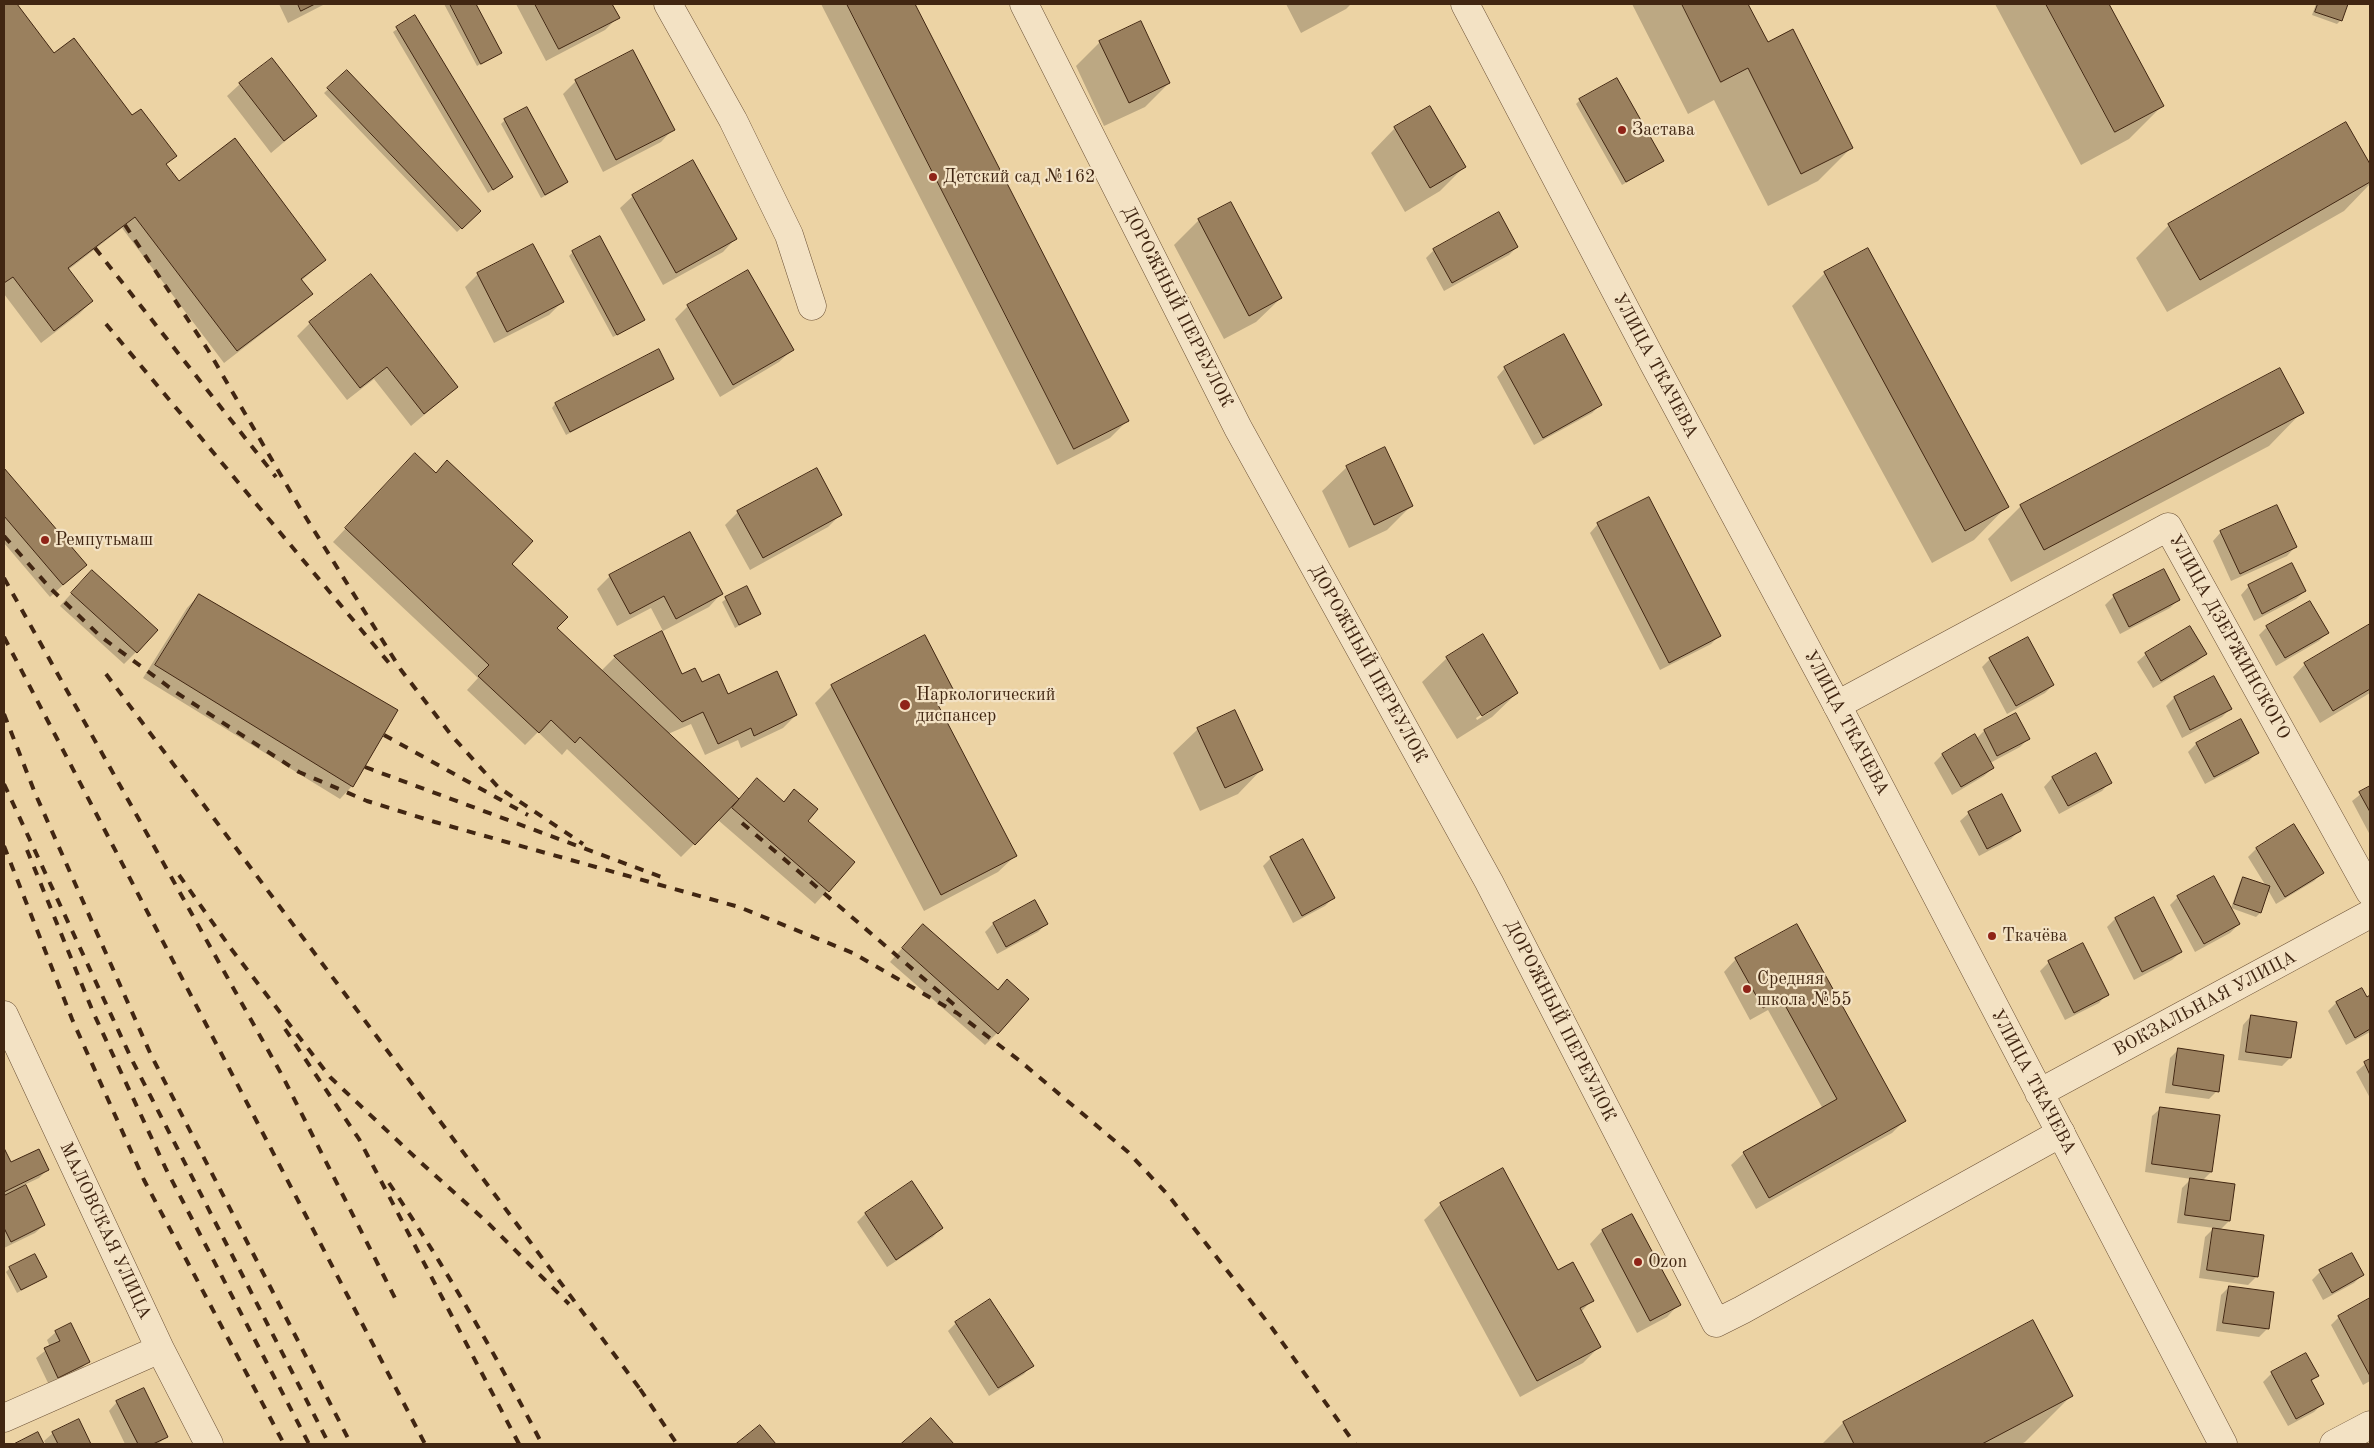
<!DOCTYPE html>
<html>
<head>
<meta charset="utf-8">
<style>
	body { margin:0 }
	#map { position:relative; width:2374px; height:1448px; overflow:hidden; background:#ecd3a4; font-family:"Old Standard TT",serif }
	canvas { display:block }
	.frame { position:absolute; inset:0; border:5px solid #412612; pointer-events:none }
</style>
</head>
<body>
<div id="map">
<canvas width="2374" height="1448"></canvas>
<div class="frame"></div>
</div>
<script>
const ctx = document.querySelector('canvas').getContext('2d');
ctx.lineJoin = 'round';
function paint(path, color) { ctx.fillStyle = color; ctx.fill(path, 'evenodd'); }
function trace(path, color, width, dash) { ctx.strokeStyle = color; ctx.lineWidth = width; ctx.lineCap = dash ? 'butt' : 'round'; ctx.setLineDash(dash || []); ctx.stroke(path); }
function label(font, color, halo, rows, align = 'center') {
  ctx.font = font + ' "Old Standard TT",serif'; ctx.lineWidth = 4.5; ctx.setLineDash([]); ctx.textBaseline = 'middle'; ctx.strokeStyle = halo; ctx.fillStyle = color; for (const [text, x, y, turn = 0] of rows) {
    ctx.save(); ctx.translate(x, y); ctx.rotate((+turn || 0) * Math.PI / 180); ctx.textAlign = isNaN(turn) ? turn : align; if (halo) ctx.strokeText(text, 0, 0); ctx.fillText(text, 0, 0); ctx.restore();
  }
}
const shadow = new Path2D(`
	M4,4H15L54,55L132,117L175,156L165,165L179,183L325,260L301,281L311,294L298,306L224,363L122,228L68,270L92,301L79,314L41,343L4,294Z
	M279,4H325L288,23Z
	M444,4H475L500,52L477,66Z
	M516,4H611L618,17L605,30L546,61Z
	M821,4H914L1127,421L1110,438L1057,465Z
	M1286,4H1351L1346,9L1301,33Z
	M1632,4H1747L1767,43L1851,148L1818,181L1768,206L1714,100L1688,114Z
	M1995,4H2107L2162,106L2129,139L2081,165Z
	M2316,4H2347L2341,20L2337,24L2312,15Z
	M415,16L511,177L488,193L393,32Z
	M1100,42L1169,83L1145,107L1104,126L1076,66Z
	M633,51L673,129L661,142L603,172L563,94L576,81Z
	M347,72L479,211L457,232L324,93Z
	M240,84L315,116L271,153L227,96Z
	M1580,100L1662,161L1622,185L1576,104Z
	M505,120L566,182L563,186L541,198L501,124Z
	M2346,124L2370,166V184L2344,211L2167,312L2136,258L2169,225Z
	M1395,128L1464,167L1440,191L1405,212L1371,153Z
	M633,196L735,239L723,252L663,285L620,208Z
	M1199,220L1281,298L1256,322L1224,339L1174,245Z
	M1517,247L1509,255L1444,291L1426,258L1434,250Z
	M573,252L643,320L639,323L613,337L569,256Z
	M1825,273L2007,506L1974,540L1932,563L1792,306Z
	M478,274L562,302L549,315L494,343L465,287Z
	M688,306L792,350L779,362L720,397L675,319Z
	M310,323L457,387L411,426L374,379L347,400L297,336Z
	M1505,368L1601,404L1592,413L1534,445L1497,377Z
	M672,379L566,435L552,408L555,404Z
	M2302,412L2269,446L2011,582L1988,539L2021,506Z
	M447,462L510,564L556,628L601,671L615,657L661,633L681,676L728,696L796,715L783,728L741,748L738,740L705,755L691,724L668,734L738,800L757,780L783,802L795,791L806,821L853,862L815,904L718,820L681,857L567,749L562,755L538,732L525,745L467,690L478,678L333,542L402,468L435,474Z
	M1347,467L1411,506L1387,530L1349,548L1322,491Z
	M4,470L85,565L50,597L4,543Z
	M738,512L841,514L828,527L750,570L725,525Z
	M1598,524L1719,636L1711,644L1660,670L1590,533Z
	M2221,532L2295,547L2287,556L2231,581L2213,541Z
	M2163,570L2178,600L2170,608L2120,634L2105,605L2114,596Z
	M610,576L721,594L709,607L663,631L651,608L617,626L597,589Z
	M79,585L136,652L124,664L60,606Z
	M2249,586L2305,591L2296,599L2254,621L2241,595Z
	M199,595L352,786L340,799L143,678L187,608Z
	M726,599L760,614L735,628L722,602Z
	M2370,626V693L2320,723L2293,677L2305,664Z
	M2267,627L2327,633L2319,641L2276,666L2259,635Z
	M2146,654H2205L2197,662L2153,688L2137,662Z
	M1447,658L1517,693L1492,717L1457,739L1422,682ZM1490,709V712L1477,720L1476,718Z
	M1990,659L2053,685L2045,693L2007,714L1982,667Z
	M2214,677L2230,709L2222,717L2182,738L2166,706L2174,698Z
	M832,686L953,691L937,706L1015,856L998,872L924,911L815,703Z
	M2016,715L2028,739L2020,747L1990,763L1993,768L1984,776L1952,795L1934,763L1942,755L1974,736L1976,739L1984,731Z
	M1198,729L1262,769L1238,794L1200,811L1173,753Z
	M2196,744L2257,753L2249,761L2205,784L2188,752Z
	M2095,755L2110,782L2102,791L2059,814L2044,787L2052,778Z
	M2370,787V835L2352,801Z
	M1969,813L2019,831L2011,839L1979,856L1960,821Z
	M2294,826L2322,873L2314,881L2276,904L2268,890L2260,913L2256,917L2231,908L2240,882L2243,878L2266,886L2248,857L2256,849Z
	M1271,858L1333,898L1325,906L1293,923L1263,866Z
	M2178,897L2239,924L2230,933L2195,952L2170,905Z
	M2153,899L2181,952L2172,960L2134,980L2107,927L2115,919Z
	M993,924H1046L1038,932L997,954L985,932Z
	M1797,925L1905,1120L1892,1133L1756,1209L1731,1165L1744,1153L1823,1109L1768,1010L1750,1020L1724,972L1736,959Z
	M911,938L997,1033L985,1045L890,962Z
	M2082,945L2107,994L2099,1003L2065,1020L2040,971L2049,962Z
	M2370,997V1032L2346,1045L2328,1011L2336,1003Z
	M2251,1016L2290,1058L2282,1066L2238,1060L2243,1025Z
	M2178,1050L2217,1091L2209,1099L2165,1093L2170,1058Z
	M2370,1060V1098L2356,1072Z
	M2161,1108L2211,1172L2202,1181L2229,1221L2220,1230L2257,1276L2248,1285L2199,1278L2205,1237L2214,1228L2177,1223L2182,1188L2191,1179L2145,1172L2152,1116Z
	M4,1150L10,1164L47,1170L39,1178L24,1185L44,1225L35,1233L4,1248Z
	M911,1183L941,1228L933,1237L887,1267L857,1222L865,1214Z
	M1441,1204L1592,1300L1581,1312L1600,1346L1583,1363L1520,1397L1424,1220Z
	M1632,1216L1679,1304L1667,1317L1637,1333L1590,1244L1602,1231Z
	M10,1268L46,1277L17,1293L6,1272Z
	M2320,1272L2362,1275L2354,1283L2323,1300L2312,1280Z
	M2229,1287L2268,1328L2259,1337L2216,1331L2221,1295Z
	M2370,1300V1381L2363,1385L2331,1325L2339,1317Z
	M2033,1322L2072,1395L2025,1442L2021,1444H1822L1843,1423Z
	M956,1323L1032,1365L1024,1374L989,1396L948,1331Z
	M56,1332L88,1362L80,1370L49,1385L36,1358L50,1347L47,1340Z
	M2272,1373L2317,1376L2310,1383L2322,1404L2314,1412L2288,1426L2263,1382Z
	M117,1402L166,1437L158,1444H125L109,1411Z
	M78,1421L89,1444H46L44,1441L53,1433Z`);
const building = new Path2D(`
	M4,4H17L54,53L74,38L132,115L141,109L177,156L166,164L179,181L235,138L326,260L301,279L313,294L237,351L135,217L68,268L93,301L54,331L13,277L4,283Z
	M298,4H315L301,11Z
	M450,4H476L502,53L481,64Z
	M535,4H612L620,18L559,49Z
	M847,4H915L1129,421L1074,449Z
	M1682,4H1748L1768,42L1793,29L1853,148L1801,174L1748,68L1721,82Z
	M2046,4H2109L2164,106L2115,132Z
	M2318,4H2348L2342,21L2315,12Z
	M415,15L513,177L493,190L396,27Z
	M1141,21L1170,83L1129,103L1099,41Z
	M633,50L675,130L616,160L575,80Z
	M272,58L317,116L284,141L239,83Z
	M347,70L481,211L462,229L327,88Z
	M1617,78L1664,161L1626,182L1579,99Z
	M1430,106L1466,167L1430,188L1394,127Z
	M527,107L568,182L545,195L504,119Z
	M2346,122L2370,164V182L2200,280L2168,224Z
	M693,160L737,239L676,273L632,195Z
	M1231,202L1282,298L1249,316L1198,219Z
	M1499,212L1518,247L1452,283L1433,249Z
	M600,236L645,320L617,335L572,251Z
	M533,244L564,302L507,332L477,273Z
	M1868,248L2009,507L1965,531L1824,272Z
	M748,270L794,350L733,385L687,305Z
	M371,274L458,387L424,414L387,367L360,388L309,322Z
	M1564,334L1602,405L1543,438L1504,367Z
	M659,349L674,379L570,432L555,403Z
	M2280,368L2304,413L2044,550L2020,505Z
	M1385,447L1413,506L1374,525L1346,466Z
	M415,453L436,473L447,460L533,541L512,564L568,617L557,628L739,799L695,845L580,737L575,743L551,720L539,733L478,676L489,665L345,528Z
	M4,468L87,565L63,585L4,516Z
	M817,468L842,515L763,558L737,511Z
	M1649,497L1721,636L1669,663L1597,523Z
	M2277,505L2297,547L2240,574L2220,531Z
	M690,532L723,594L676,619L664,596L630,614L609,575Z
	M2292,563L2306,591L2262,614L2248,585Z
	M2164,569L2180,600L2129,627L2113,595Z
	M92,570L158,630L137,653L71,593Z
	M747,586L761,614L739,625L725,597Z
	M199,594L398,710L353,787L155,665Z
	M2310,601L2329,633L2285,658L2266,626Z
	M2370,624V689L2333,711L2304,663Z
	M2190,626L2207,654L2161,681L2145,653Z
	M662,631L682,674L695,668L702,682L719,674L728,694L777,671L797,715L754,736L751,728L718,744L703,712L682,722L614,656Z
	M1483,634L1518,693L1482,716L1446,657Z
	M925,635L954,691L936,701L1017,856L941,895L831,685Z
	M2028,637L2054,685L2016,706L1989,658Z
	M2214,676L2232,709L2190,730L2174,697Z
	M1235,710L1263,770L1225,788L1197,728Z
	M2016,713L2030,739L1997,756L1984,730Z
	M2241,719L2259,753L2214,777L2196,743Z
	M1975,734L1994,768L1961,787L1942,754Z
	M2096,753L2112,783L2068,806L2052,777Z
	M757,778L784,802L794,789L818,809L808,821L855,862L829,892L732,808Z
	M2370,786V812L2359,792Z
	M2002,794L2021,831L1987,849L1968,812Z
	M2294,824L2324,873L2285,897L2256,848Z
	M1303,839L1335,898L1302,916L1270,857Z
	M2214,876L2240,924L2204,944L2177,896Z
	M2243,877L2270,886L2261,913L2234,904Z
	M2154,897L2182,952L2142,972L2115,918Z
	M1035,900L1048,924L1006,947L993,923Z
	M923,924L998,990L1007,979L1029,999L998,1034L902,948Z
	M1797,924L1906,1121L1769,1198L1743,1152L1837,1099L1781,998L1763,1008L1735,958Z
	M2083,943L2109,995L2074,1013L2048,961Z
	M2362,988L2367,997L2370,995V1029L2355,1038L2336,1002Z
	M2251,1015L2297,1022L2291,1058L2246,1052Z
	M2178,1048L2224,1055L2219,1092L2173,1085Z
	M2370,1059V1075L2364,1062Z
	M2160,1107L2220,1115L2212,1172L2152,1164Z
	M4,1148L11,1162L39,1149L49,1170L4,1192Z
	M1503,1168L1558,1270L1573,1262L1594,1301L1580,1308L1601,1347L1537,1381L1440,1203Z
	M2190,1178L2235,1184L2230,1221L2185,1215Z
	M912,1181L943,1228L896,1260L865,1213Z
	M26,1185L45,1225L11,1242L4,1228V1196Z
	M1632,1214L1681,1305L1650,1321L1602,1230Z
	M2213,1228L2264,1235L2258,1277L2207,1270Z
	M2352,1253L2364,1275L2332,1293L2319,1270Z
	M35,1254L47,1277L21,1290L9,1267Z
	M2229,1286L2274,1292L2269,1329L2223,1323Z
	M2370,1298V1376L2338,1316Z
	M990,1299L1034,1366L998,1388L955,1322Z
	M2033,1320L2073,1396L1982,1444H1854L1843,1422Z
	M71,1323L90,1362L58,1378L44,1348L60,1341L55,1331Z
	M2306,1353L2319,1376L2311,1380L2324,1404L2296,1419L2271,1372Z
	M144,1388L168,1437L153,1444H138L116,1401Z
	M931,1418L954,1444H901Z
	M79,1419L91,1444H58L52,1432Z
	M760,1425L776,1444H736Z
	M38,1432L44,1444H14Z`);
const minor = new Path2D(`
	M668,4L733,120L789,235L812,306
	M1024,4L1238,428L1489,882L1716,1323L1742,1310L2061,1133
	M1837,705L2168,527L2370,892
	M4,1015L160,1349L209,1444
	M4,1418L160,1349
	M2334,1444L2370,1425`);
const tertiary = new Path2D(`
	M1465,4L1654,364L1837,705L2223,1444
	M2039,1093L2370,914`);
const rail = new Path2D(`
	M125,225L208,350L300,508L401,670L452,736L498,787L583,844
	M95,248L276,477
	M106,324L394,669
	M4,536L50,588L100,636L177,693L299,772L367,801L435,822L739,907L853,953L957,1013L1020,1061L1128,1152L1168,1195L1272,1328L1355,1444
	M4,578L283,1077L395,1298
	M4,637L425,1444
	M106,674L643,1393
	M4,714L35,793L151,1055L351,1444
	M384,735L528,815
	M365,767L664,878
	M4,784L132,1060L329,1444
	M742,823L958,1008
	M4,846L72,1019L144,1180L284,1444
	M27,850L93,1012L166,1169L309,1444
	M179,875L232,950L330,1077L417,1159L488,1223L569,1304
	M285,1029L359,1139L519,1444
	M389,1183C445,1267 496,1355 542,1444
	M640,1389L677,1444`);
const markers = [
	[1622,130,5,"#8f2418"],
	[933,177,5,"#8f2418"],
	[45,540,5,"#8f2418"],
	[905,705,6,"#8f2418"],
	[1992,936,5,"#8f2418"],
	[1747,989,5,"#8f2418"],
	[1638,1262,5,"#8f2418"]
];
const poiNames = [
	["Застава",1632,130],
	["Детский сад №162",943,177],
	["Ремпутьмаш",55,540],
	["Наркологический",916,695],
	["диспансер",916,716],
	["Ткачёва",2002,936],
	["Средняя",1757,979],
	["школа №55",1757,1000],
	["Ozon",1648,1262]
];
const streetNames = [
	["ДОРОЖНЫЙ ПЕРЕУЛОК",1177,307,63],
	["УЛИЦА ТКАЧЕВА",1655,366,62],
	["УЛИЦА ДЗЕРЖИНСКОГО",2229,637,61],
	["ДОРОЖНЫЙ ПЕРЕУЛОК",1368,664,61],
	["УЛИЦА ТКАЧЕВА",1846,723,62],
	["ВОКЗАЛЬНАЯ УЛИЦА",2205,1004,-28],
	["ДОРОЖНЫЙ ПЕРЕУЛОК",1560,1021,63],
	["УЛИЦА ТКАЧЕВА",2033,1082,62],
	["МАЛОВСКАЯ УЛИЦА",105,1231,65]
];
paint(shadow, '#0003');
paint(building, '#9a805e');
trace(building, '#412612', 1);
trace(minor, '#6c5136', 29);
trace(tertiary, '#6c5136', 29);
trace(minor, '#f3e2c4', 28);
trace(tertiary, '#f3e2c4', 28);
trace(rail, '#412612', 4, [9, 9]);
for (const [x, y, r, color] of markers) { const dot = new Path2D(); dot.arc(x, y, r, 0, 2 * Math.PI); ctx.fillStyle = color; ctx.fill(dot); trace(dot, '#f3e2c4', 2); }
label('18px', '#412612', '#f3e2c4', poiNames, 'left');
label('18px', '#412612', '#f3e2c4', streetNames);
</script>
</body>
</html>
